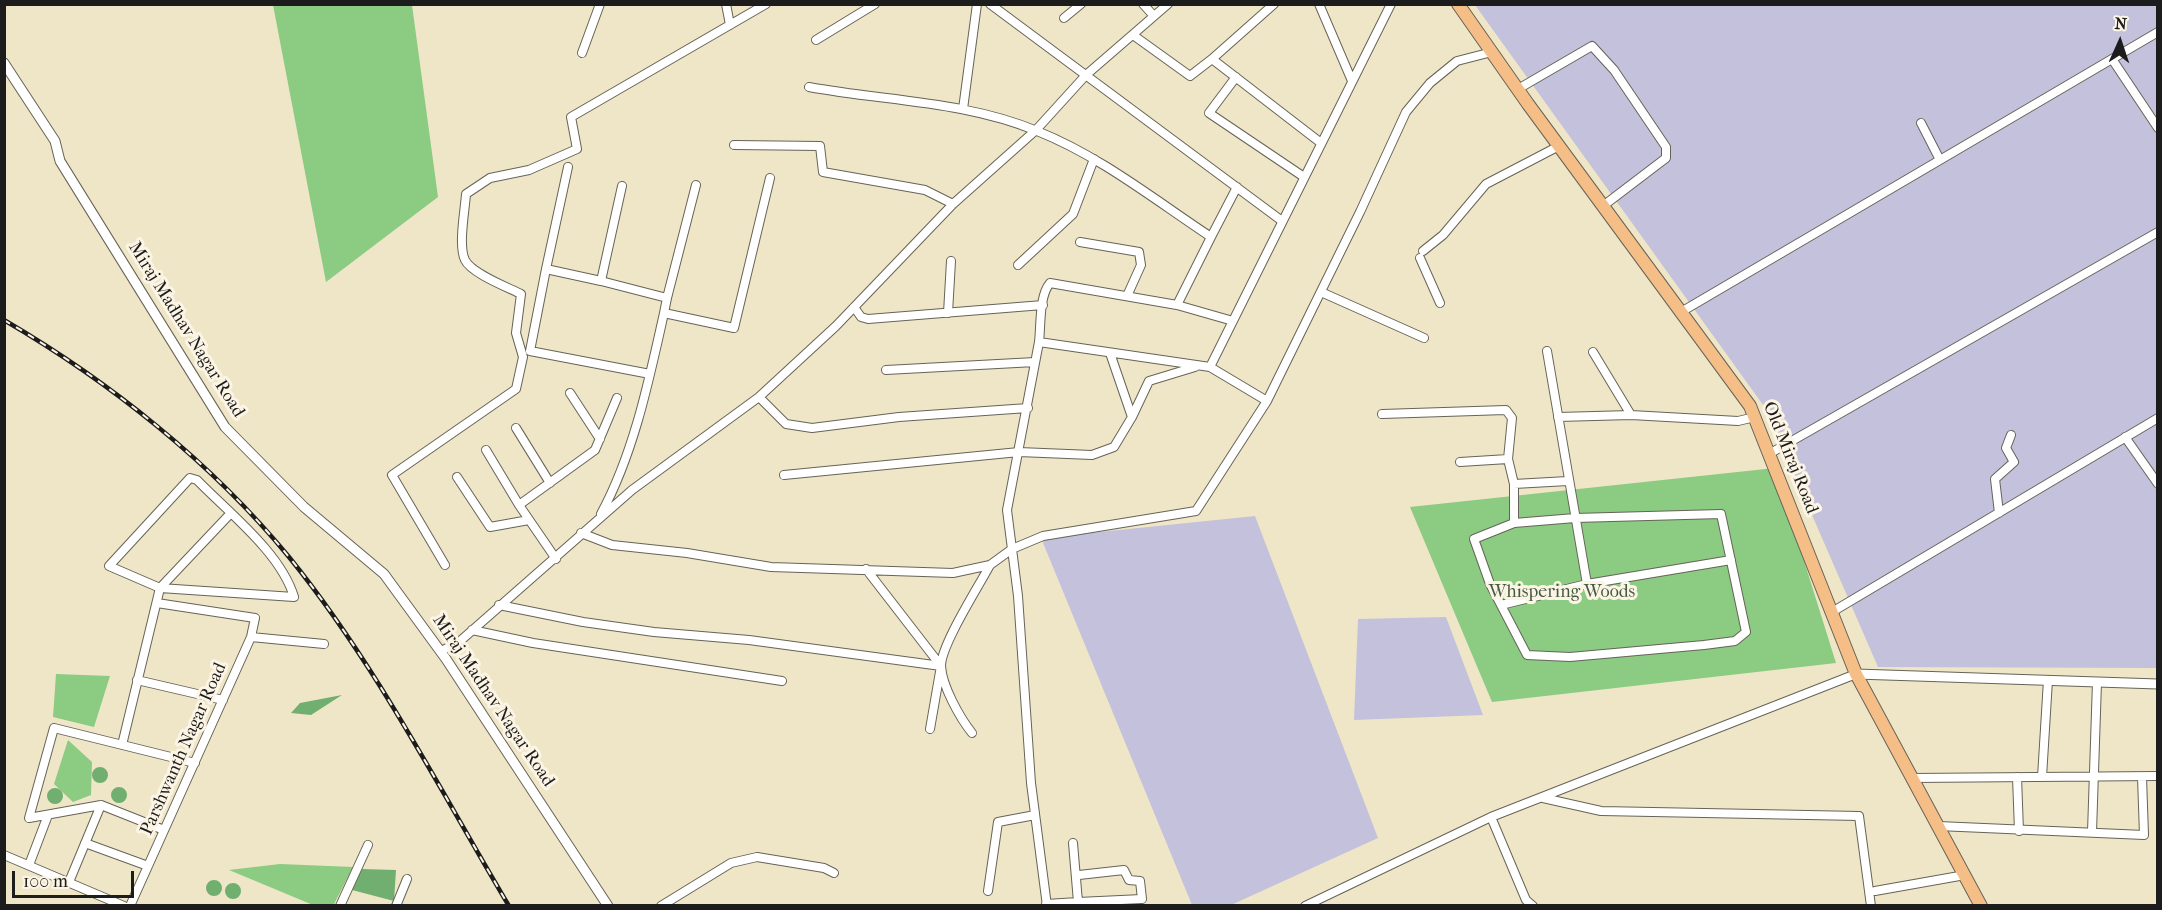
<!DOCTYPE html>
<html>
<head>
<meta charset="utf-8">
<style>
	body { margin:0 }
	#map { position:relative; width:2162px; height:910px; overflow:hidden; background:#efe6c7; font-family:"IM FELL French Canon",serif }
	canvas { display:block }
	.frame { position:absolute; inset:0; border:6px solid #1c1c1c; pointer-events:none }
	.north { position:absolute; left:2090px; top:12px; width:60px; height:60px; -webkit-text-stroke:4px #fcf5e5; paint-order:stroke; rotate:3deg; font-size:16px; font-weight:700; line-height:24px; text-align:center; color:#1c1c1c }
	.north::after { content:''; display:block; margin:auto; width:21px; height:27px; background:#1c1c1c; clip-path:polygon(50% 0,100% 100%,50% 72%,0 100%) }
	.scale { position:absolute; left:12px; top:871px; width:122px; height:27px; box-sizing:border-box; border:3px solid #1c1c1c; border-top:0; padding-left:8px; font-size:18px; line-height:21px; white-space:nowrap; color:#1c1c1c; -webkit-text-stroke:4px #fcf5e5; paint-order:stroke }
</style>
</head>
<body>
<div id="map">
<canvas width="2162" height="910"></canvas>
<div class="frame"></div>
<div class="north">N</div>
<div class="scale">100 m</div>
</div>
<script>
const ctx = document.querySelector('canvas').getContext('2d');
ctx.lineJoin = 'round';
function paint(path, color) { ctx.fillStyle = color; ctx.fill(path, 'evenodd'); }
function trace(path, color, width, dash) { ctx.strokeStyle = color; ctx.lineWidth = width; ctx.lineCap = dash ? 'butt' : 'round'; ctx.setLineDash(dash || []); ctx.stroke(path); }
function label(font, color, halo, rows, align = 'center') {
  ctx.font = font + ' "IM FELL French Canon",serif'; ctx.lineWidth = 6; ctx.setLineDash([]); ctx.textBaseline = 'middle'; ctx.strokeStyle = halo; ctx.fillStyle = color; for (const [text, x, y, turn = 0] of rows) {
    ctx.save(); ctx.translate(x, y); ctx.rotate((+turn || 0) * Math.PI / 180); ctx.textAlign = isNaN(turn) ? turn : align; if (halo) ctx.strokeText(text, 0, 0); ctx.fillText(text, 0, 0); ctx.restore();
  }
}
const industrial = new Path2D(`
	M1475,5H2157V668L1878,667L1766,409Z
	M1255,516L1378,838L1231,905H1192L1041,538Z
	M1446,617L1483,715L1354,720L1358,619Z`);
const green = new Path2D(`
	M273,5H412L438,197L326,282Z
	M1775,468L1836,663L1492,702L1410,507Z
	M56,674L110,676L94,727L53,717Z
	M68,740L92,762L91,795L73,802L54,784Z
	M280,864L353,867L333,906L313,905L229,870Z`);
const forest = new Path2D(`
	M342,695L311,715L291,713L300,703Z
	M92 775a8 8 0 1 1 16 0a8 8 0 1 1-16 0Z
	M111 795a8 8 0 1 1 16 0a8 8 0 1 1-16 0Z
	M47 796a8 8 0 1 1 16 0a8 8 0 1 1-16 0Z
	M362,869L396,870L394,901L352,890Z
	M206 888a8 8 0 1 1 16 0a8 8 0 1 1-16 0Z
	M225 891a8 8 0 1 1 16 0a8 8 0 1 1-16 0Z`);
const minor = new Path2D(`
	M726,4L730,25
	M990,4L1282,221
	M1143,4L1153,15
	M1319,4L1352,81
	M1064,18L1081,4
	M1133,35L1190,76L1212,59L1321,143
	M816,40L875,4
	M582,53L600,4
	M1212,59L1274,4
	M2112,59L2158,128
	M1236,77L1209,113L1304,177
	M809,87C885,101 965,101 1037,131C1100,156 1155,200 1211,237L1237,187
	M1518,89L1592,46L1614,70L1666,147V158L1603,206
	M963,109L977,4
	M1921,123L1940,160
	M734,145L820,146L823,172L925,190L953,204
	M568,167L546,269L601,281
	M622,186L601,281L667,298L664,313
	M1080,242L1139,252L1141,265L1127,296
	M1423,251L1443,235L1486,184L1559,146
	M1420,258L1440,303
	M1018,265L1073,214L1094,159
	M546,269L530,351L650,374
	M1321,292L1424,338
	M667,298L696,185
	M1177,305L1211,237
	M854,307L861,317L868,319L1043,305
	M1681,312L2158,32
	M948,313L951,261
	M1039,342C1041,325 1039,296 1050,283L1177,305L1233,321
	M1547,351L1587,584
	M1593,352L1631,415
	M1210,367L1267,401
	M886,370L1035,362
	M570,393L600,439
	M759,397L786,424L812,428L899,417L1028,408
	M1382,414L1506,410L1512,418L1508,459L1514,484V523
	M1132,417L1149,381L1195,367
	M1558,417L1631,415L1738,421L1755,417
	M516,428L550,483
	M2125,437L2158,484
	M486,450L519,505L556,559
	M1769,454L2158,232
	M1460,462L1508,459
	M784,475L1019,452L1092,455L1114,447L1132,417L1110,353
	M457,477L490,527L529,520
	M190,478L197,480C229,513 281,553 294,597L160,588L109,566Z
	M1514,484L1568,481
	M519,505L595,450L617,398
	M1999,513L1995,479L2014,462L2006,448L2011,435
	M601,514C634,453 649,380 664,313L734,328L770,178
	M1721,514L1746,632L1735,641L1704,645L1570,657L1527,655L1490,584L1474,539L1514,523L1575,518Z
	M581,533L612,545L687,553L771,567L953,573L990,565L1012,549L1043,536L1196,511L1267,401L1360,212L1406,112L1430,83L1457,61L1492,52
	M445,565L392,475L516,389L523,357L516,333L521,294C507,287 471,273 465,260C458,246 465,210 466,194L490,178L529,170L577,149L571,117L766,4
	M866,569L941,666L930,729
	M499,605L583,622L654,632L749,640L941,666
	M1501,605L1587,584L1731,560
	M1832,612L2158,418
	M472,630L533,643L782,681
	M251,637L324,644
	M441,651L459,642L632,490L759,397L836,326L953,204L1036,130L1086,75L1168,4
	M137,680L223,700
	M972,733C960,718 942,686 941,666C941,645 979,586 990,565
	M122,745L160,588L230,514
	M2017,777L2019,831
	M2042,777L2048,680
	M1912,778L2158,776
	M1543,798L1601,811L1859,816L1871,906
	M1491,817L1526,900L1533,906
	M1938,826L2144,835L2142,777
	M164,830L101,805L29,818L54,728L195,763
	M2092,832L2097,682
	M85,843L148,866
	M4,855L124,906
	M29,865L48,815
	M69,882L101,805
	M988,891L998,822L1035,815
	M1875,891L1965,875
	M1078,902L1142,899L1140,881L1129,880L1124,870L1079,875
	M1046,904L1078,902L1073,843
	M130,906L251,637L255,618L157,603
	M340,906L368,845
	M396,906L407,879
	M661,906L731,863L757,857L824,868L834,873
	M1047,906L1031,783L1018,596L1007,510L1039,342L1210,367L1391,4
	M1305,906L1491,817L1856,674`);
const tertiary = new Path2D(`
	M4,63L55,141L60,161L225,427L304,507L384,574L446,659L608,906
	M1856,674L2158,684`);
const primary = new Path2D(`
	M1458,4L1528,104L1750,406L1856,674L1981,906`);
const rail = new Path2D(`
	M4,320C110,382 211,462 289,557C375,663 439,788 509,906`);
const streetNames = [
	["Miraj Madhav Nagar Road",186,330,58],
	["Old Miraj Road",1790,458,68],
	["Miraj Madhav Nagar Road",493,701,56],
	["Parshwanth Nagar Road",184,749,-66]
];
const parkNames = [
	["Whispering Woods",1562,593]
];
paint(industrial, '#c3c1db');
paint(green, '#8bcb82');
paint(forest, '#70af70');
trace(minor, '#666358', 10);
trace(tertiary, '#666358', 11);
trace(primary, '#666358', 14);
trace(minor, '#fff', 8);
trace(tertiary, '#fff', 9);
trace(primary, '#f6be87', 12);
trace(rail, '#1c1c1c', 4.5);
trace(rail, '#fcf5e5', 2, [7]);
label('18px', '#1c1c1c', '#fcf5e5', streetNames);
label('18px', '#435940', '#fcf5e5', parkNames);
</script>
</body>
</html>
